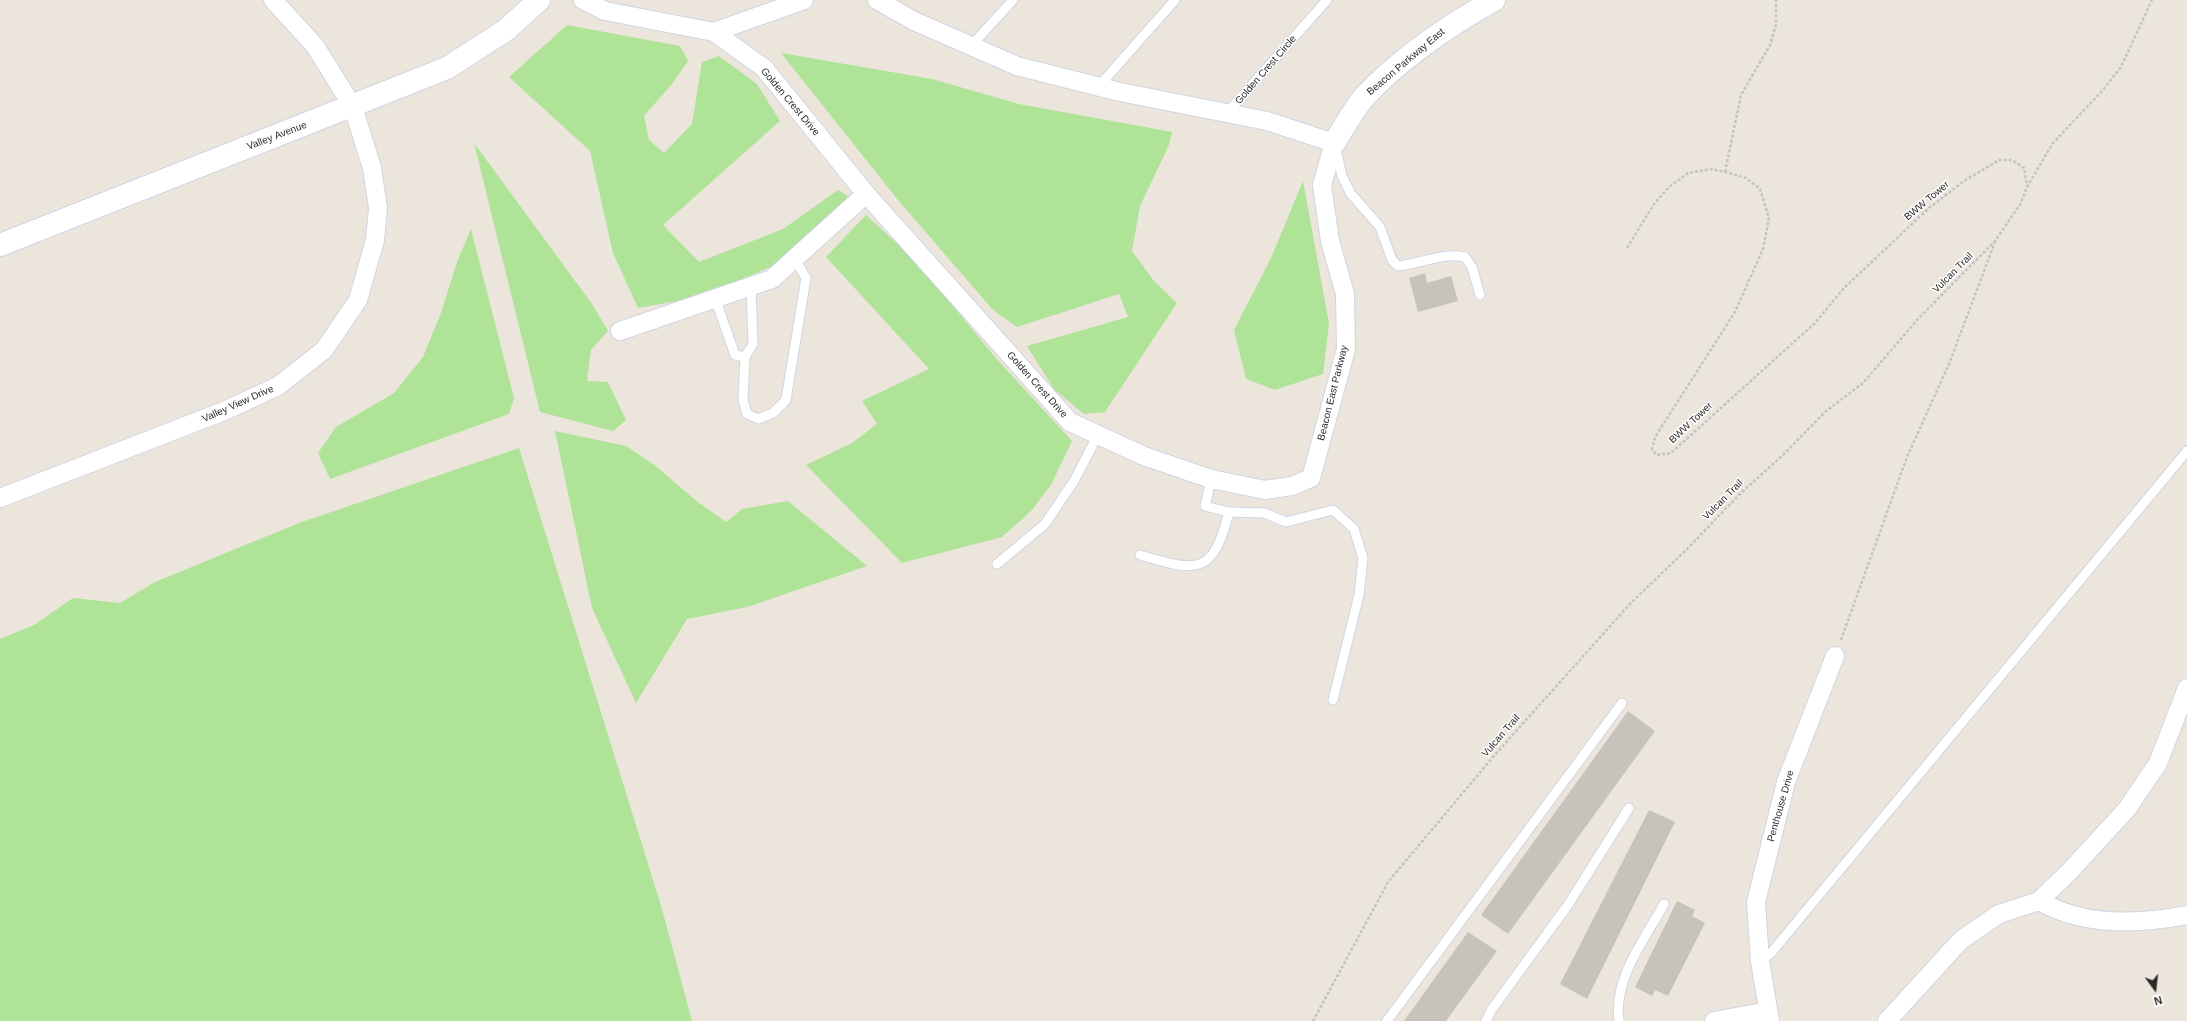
<!DOCTYPE html>
<html>
<head>
<meta charset="utf-8">
<style>
	body { margin:0 }
	#map { position:relative; width:2187px; height:1021px; overflow:hidden; background:#ece5dc; font-family:Helvetica,sans-serif }
	canvas { display:block }
	.north { position:absolute; left:2135px; top:969px; width:40px; height:40px; -webkit-text-stroke:3px #fff; paint-order:stroke; rotate:165deg; font-size:11px; font-weight:700; line-height:16px; text-align:center; color:#2a2a2a }
	.north::after { content:''; display:block; margin:auto; width:14px; height:18px; background:#2a2a2a; clip-path:polygon(50% 0,100% 100%,50% 72%,0 100%) }
</style>
</head>
<body>
<div id="map">
<canvas width="2187" height="1021"></canvas>
<div class="north">N</div>
</div>
<script>
const ctx = document.querySelector('canvas').getContext('2d');
ctx.lineJoin = 'round';
function paint(path, color) { ctx.fillStyle = color; ctx.fill(path, 'evenodd'); }
function trace(path, color, width, dash) { ctx.strokeStyle = color; ctx.lineWidth = width; ctx.lineCap = dash ? 'butt' : 'round'; ctx.setLineDash(dash || []); ctx.stroke(path); }
function label(font, color, halo, rows, align = 'center') {
  ctx.font = font + ' Helvetica,sans-serif'; ctx.lineWidth = 3; ctx.setLineDash([]); ctx.textBaseline = 'middle'; ctx.strokeStyle = halo; ctx.fillStyle = color; for (const [text, x, y, turn = 0] of rows) {
    ctx.save(); ctx.translate(x, y); ctx.rotate((+turn || 0) * Math.PI / 180); ctx.textAlign = isNaN(turn) ? turn : align; if (halo) ctx.strokeText(text, 0, 0); ctx.fillText(text, 0, 0); ctx.restore();
  }
}
const green = new Path2D(`
	M567,25L680,46L688,61L671,85L644,116L649,140L664,153L692,124L702,62L719,56L757,84L780,121L663,225L699,262L783,229L838,190L851,198L775,265L699,297L638,308L613,253L590,151L509,77Z
	M781,53L932,79L1019,104L1172,132L1169,145L1140,206L1132,251L1154,281L1177,303L1105,412L1084,414L1054,389L1027,346L1128,317L1119,294L1017,327L993,310L898,200Z
	M474,143L592,304L608,331L591,350L587,381L608,382L626,420L613,431L540,412Z
	M1303,181L1329,324L1323,374L1275,390L1246,379L1234,330L1271,258Z
	M866,215L915,260L995,357L1072,441L1051,485L1031,511L1002,537L902,563L806,465L852,443L877,424L862,401L929,369L826,257Z
	M471,229L514,398L509,414L330,479L318,453L336,427L394,393L423,357L441,313L457,262Z
	M555,431L626,446L653,464L698,502L726,522L742,509L788,501L867,566L747,607L687,619L636,703L592,608Z
	M519,448L662,909L692,1021H0V639L34,625L73,598L120,603L155,582L299,523Z`);
const building = new Path2D(`
	M1425,273L1427,283L1451,276L1458,301L1418,312L1409,278Z
	M1628,711L1655,731L1508,934L1481,915Z
	M1649,810L1675,822L1587,999L1560,984Z
	M1677,901L1695,910L1692,916L1705,923L1668,996L1655,990L1652,996L1635,987Z
	M1468,932L1497,951L1446,1021H1404Z`);
const path = new Path2D(`
	M1725,172L1741,95L1770,45L1776,25V0
	M1627,248L1654,204L1669,187L1688,173L1711,169L1725,172L1746,178L1760,189L1769,218L1763,249L1735,312L1655,437L1652,450L1657,455L1671,453L1814,324L1844,288L1929,208L1964,181L1999,160H2012L2024,168L2027,186
	M1841,640L1907,457L1949,364L1995,242
	M1313,1021L1388,882L1493,757L1629,605L1686,550L1741,493L1782,456L1826,411L1863,383L1918,319L1995,241L2021,203L2027,187L2053,143L2103,90L2121,67L2152,0`);
const lane = new Path2D(`
	M971,46L1013,0
	M1099,86L1175,0
	M1227,113L1327,0
	M1336,150L1342,176L1351,194L1380,227L1392,260L1398,266C1421,264 1442,252 1465,257L1472,267L1480,295
	M715,298L735,355L745,357L753,344L751,286
	M745,357L743,400L747,414L758,419L773,413L786,400L806,278L795,259
	M1211,479L1205,506L1229,512L1264,513L1286,522L1333,510L1354,529L1363,558L1359,595L1333,700
	M1140,555C1197,572 1213,576 1229,512
	M997,564L1045,524L1074,481L1098,435
	M1760,961L1771,953L2187,451
	M1387,1021L1622,703
	M1486,1021L1492,1009L1568,905L1629,808
	M1619,1021C1613,979 1645,939 1664,904`);
const street = new Path2D(`
	M583,0L605,11L714,32L764,68L866,194L1070,422L1144,456L1211,479L1265,490L1292,486L1311,478L1346,349L1345,294L1330,241L1322,185L1334,143L1267,121L1120,92L1017,66L914,21L877,0
	M714,32L804,0
	M620,331L772,279L866,194
	M0,498L224,411L278,386L324,350L358,300L375,240L378,208L372,168L353,107L315,46L273,0
	M2039,901C2085,927 2137,924 2187,915
	M1714,1021L1768,1011
	M1770,1021L1760,961L1756,902L1786,782L1835,656
	M1887,1021L1961,940L1999,914L2039,901L2069,872L2127,809L2158,763L2187,688`);
const secondary = new Path2D(`
	M1334,143C1344,128 1354,108 1366,95C1403,56 1448,26 1494,0
	M0,245L447,68L506,30L539,0`);
const streetNames = [
	["Beacon Parkway East",1406,62,-40],
	["Golden Crest Circle",1266,70,-49],
	["Golden Crest Drive",790,102,50],
	["Valley Avenue",277,136,-21],
	["BWW Tower",1927,201,-40],
	["Vulcan Trail",1953,273,-45],
	["Golden Crest Drive",1037,385,48],
	["Beacon East Parkway",1333,393,-76],
	["Valley View Drive",238,404,-24],
	["BWW Tower",1691,423,-43],
	["Vulcan Trail",1723,500,-45],
	["Vulcan Trail",1501,736,-49],
	["Penthouse Drive",1781,806,-74]
];
paint(green, '#afe398');
paint(building, '#c7c2bb');
trace(lane, '#d1d4e3', 11);
trace(street, '#d1d4e3', 20);
trace(secondary, '#d1d4e3', 24);
trace(path, '#c3c3c3', 2.5, [3, 2]);
trace(lane, '#fff', 9);
trace(street, '#fff', 18);
trace(secondary, '#fff', 22);
label('10px', '#2a2a2a', '#fff', streetNames);
</script>
</body>
</html>
